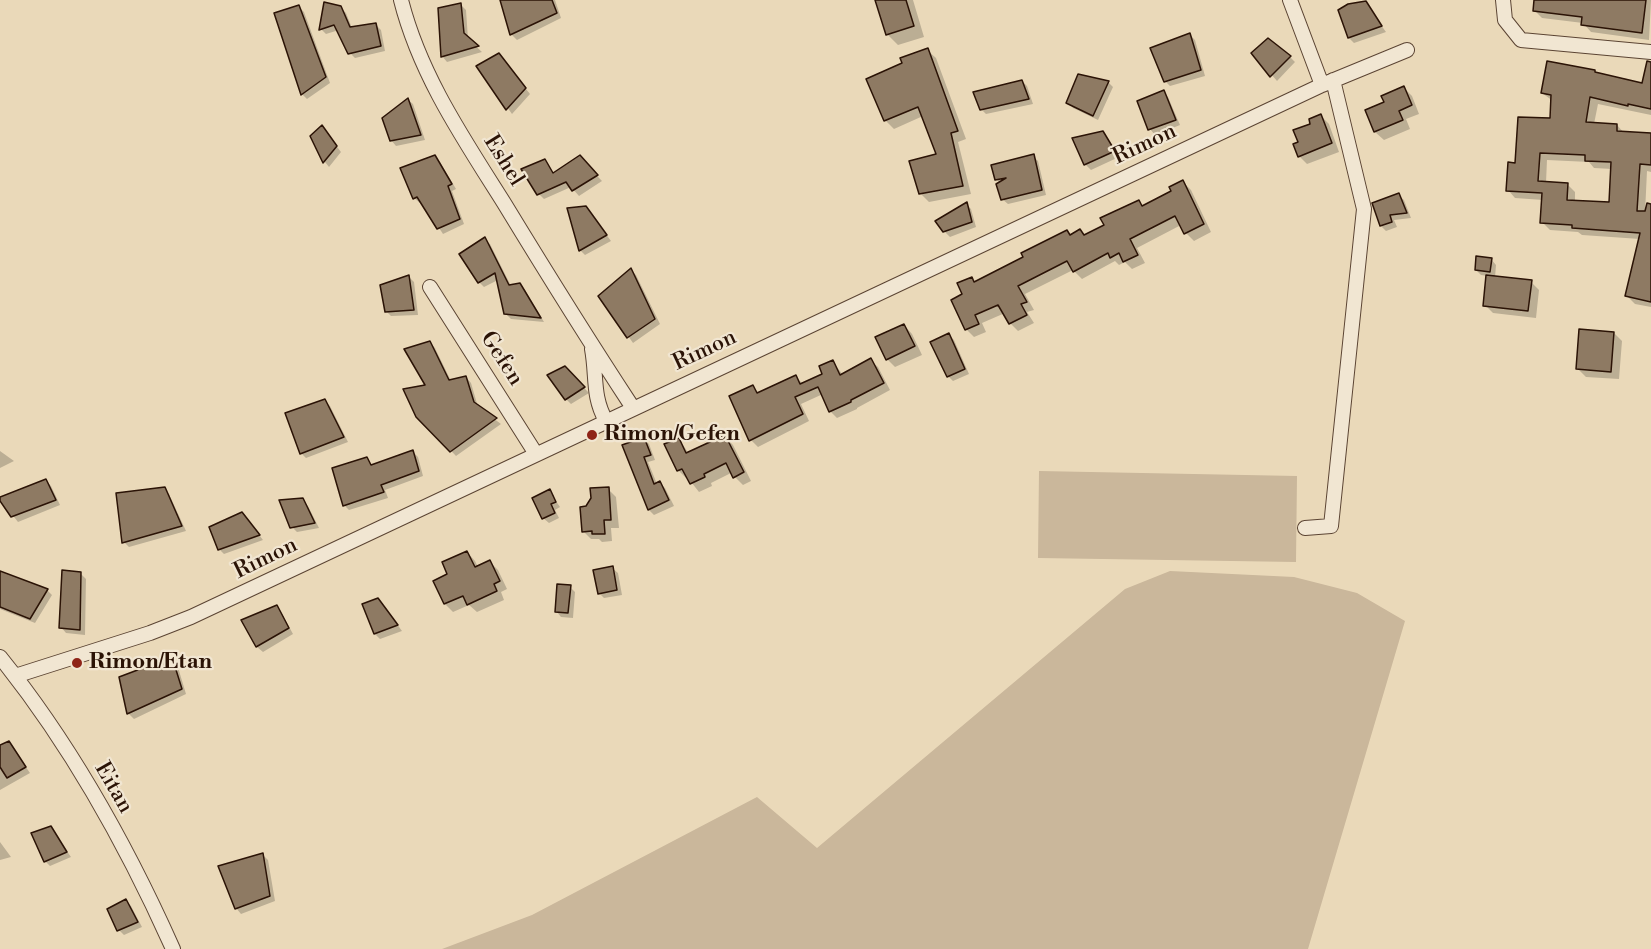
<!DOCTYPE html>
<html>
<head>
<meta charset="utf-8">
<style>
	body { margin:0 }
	canvas { display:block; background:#ead9b9 }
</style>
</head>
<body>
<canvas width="1651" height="949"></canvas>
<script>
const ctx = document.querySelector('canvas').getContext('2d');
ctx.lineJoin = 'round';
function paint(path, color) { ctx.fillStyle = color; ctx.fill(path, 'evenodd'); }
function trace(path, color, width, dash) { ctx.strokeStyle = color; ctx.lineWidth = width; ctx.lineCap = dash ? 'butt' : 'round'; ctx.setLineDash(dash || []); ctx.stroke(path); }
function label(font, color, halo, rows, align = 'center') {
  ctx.font = font + ' "Libre Bodoni",serif'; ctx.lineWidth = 4.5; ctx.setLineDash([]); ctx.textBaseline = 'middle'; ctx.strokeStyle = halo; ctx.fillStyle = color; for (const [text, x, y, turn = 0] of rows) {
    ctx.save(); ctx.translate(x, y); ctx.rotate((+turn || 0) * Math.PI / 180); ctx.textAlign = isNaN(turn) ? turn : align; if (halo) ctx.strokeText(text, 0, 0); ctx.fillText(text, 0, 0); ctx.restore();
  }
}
const green = new Path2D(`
	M1039,471L1297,476L1296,562L1038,558Z
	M1170,571L1294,577L1357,593L1405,621L1308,949H442L532,915L757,797L817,848L1125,589Z`);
const shadow = new Path2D(`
	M501,0H555L561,18L517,40L512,35Z
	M877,0H913L924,37L898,45L887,34Z
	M1536,0H1651L1649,40L1591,32L1583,23L1542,18L1534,10Z
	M1365,3L1386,32L1354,43L1349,38Z
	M461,5L466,10L468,39L482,52L447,62L442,56Z
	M299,7L304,12L330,83L307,99L302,94Z
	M340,7L346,13L352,28L376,25L381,30L385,51L355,58L350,53L339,30L326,34L321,29Z
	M1190,35L1195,40L1205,76L1170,86L1165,81Z
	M927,50L936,58L966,139L958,142L971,194L929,202L920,193L938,155L923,116L894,129L885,120L904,64Z
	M1253,53L1290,57L1295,62L1277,81Z
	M499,55L530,94L512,114L478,66Z
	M1595,71L1598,74L1643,85L1651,75V115L1598,104L1594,124L1617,125L1624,133L1651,134V172L1647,171L1645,213H1651V307L1635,304L1627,296L1640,239L1582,235L1578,232L1550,230L1542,222L1543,200L1515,198L1508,190L1516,164L1551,120L1553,101L1542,93ZM1547,160L1589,162L1594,168L1612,169L1610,204L1575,202V192L1567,184L1546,183Z
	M1022,81L1027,86L1033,104L986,114L981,109Z
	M1108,82L1113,87L1098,120L1073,108L1068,102Z
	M1404,88L1412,96L1419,114L1406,119L1410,129L1384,140L1375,132L1367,111L1386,103Z
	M1163,92L1168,97L1180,125L1155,135L1150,129Z
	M408,100L413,104L425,140L396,146L391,140Z
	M1321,116L1329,124L1339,152L1307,164L1299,156L1300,143Z
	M322,127L341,152L329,167L325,162L312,136Z
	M1102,133L1119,157L1091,170L1086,165L1074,139Z
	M435,156L440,162L456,189L452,191L464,224L443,234L422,202L420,203L414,198Z
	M1033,156L1038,161L1046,195L1008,204L1002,199L1000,183L996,179Z
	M579,157L602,181L579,196L571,187L544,199L539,194L544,161L554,174Z
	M1183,182L1191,190L1211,232L1194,241L1186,233L1181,225L1137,248L1145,263L1132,269L1125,262L1119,265L1115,261L1082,279L1073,270L1025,294L1034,310L1027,312L1034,323L1018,331L1010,323L1005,313L982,323L986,332L974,337L966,329L964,295L972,278L976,283L1071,236H1085L1106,226L1138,201L1144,207L1173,191Z
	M1398,195L1404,200L1411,218L1394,220L1397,227L1386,231L1381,226L1374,204Z
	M966,204L971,209L976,227L950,237L944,231Z
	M586,207L611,241L585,255L580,250Z
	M484,239L490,244L511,286L520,285L525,290L544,322L511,319L505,313L498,280L484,287L479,282Z
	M1491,259L1496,265L1495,278L1531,282L1539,290L1536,318L1493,313L1485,305L1488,276L1481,275L1476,270Z
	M631,270L636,275L660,324L633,343L600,296Z
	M409,277L414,282L418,315L391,316L386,311Z
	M904,325L912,334L922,355L895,367L887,359Z
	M1614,333L1622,341L1619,379L1586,377L1577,368Z
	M949,335L954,340L969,374L953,381L948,376Z
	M430,342L435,348L451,381L466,377L471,383L478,407L501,424L456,456L418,416L428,386Z
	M870,360L878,367L890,390L857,408V409L837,418L830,411L823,394L801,404L809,421L758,447L751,440L753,387L759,393L796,377L803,384L824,375L833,362L843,375Z
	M565,368L589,393L571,404L566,399Z
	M325,401L330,406L348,442L306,458L301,453Z
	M725,437L733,445L751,481L743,485L731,473L711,483L712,486L699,492L688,478H686L678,470L679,439L689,454Z
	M644,439L649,444L655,460L648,462L657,484L660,483L665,488L674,506L654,515L649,510L624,446Z
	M0,451L14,461L0,468Z
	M413,452L418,457L423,476L385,490L388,498L349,510L344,505L367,459L373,466Z
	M46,480L51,486L60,505L18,522L0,499Z
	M164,489L169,494L186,531L129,547L124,542Z
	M608,489L616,497L619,528H611L612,541L602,542L599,539H591L583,531L587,508Z
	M549,491L560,507L555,510L559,518L549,523L543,518Z
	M302,500L308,506L319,528L297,532L292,527Z
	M247,519L263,540L224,554L219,549Z
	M467,552L475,561L478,567L490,562L498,570L507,589L501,592L504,600L477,612L469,605L453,612L445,604L435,582L449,575Z
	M612,568L618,573L622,595L604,598L599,593Z
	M0,573L47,590L52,595L35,623L0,609Z
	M81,574L86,579L85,635L66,633L61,627Z
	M570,587L575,592L573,618L561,617L556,611Z
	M383,605L402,631L380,639L375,634Z
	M276,607L281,612L293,634L263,652L257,647L243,621Z
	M172,658L177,664L186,694L134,719L129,714L121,678Z
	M9,743L30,773L0,790V746Z
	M50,827L71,857L50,866L45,861Z
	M0,842L11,857L0,860Z
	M263,855L268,860L275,901L241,914L236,908Z
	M126,901L131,906L142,927L124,935L119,930Z`);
const building = new Path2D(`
	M500,0H552L557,13L510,35Z
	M875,0H906L914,26L886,35Z
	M1534,0H1646L1642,33L1581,25L1582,17L1533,11Z
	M1366,1L1382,26L1348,38L1338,10L1348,4Z
	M324,2L341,6L350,27L376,23L381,46L348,54L334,25L319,30Z
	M461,3L464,33L479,46L441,57L438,8Z
	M299,5L326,77L301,95L274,13Z
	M1190,33L1201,70L1164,82L1150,48Z
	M1268,38L1291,56L1270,77L1251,53Z
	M928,48L958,131L951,133L963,186L919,194L909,161L936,154L918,107L884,121L866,79L902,63L900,58Z
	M499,53L526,88L506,110L476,66Z
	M1547,61L1595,70V72L1642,83L1647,61L1651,62V109L1628,104V106L1590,97L1586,122L1617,124V131L1651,133V165L1640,164L1637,211H1645L1647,203L1651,204V302L1625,296L1640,233L1572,228V225L1540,223L1542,193L1506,191L1508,162L1515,163L1518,117L1550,118L1551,95L1541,93ZM1540,153L1585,155V161L1611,162L1609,202L1567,200L1568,183L1538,181Z
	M1078,74L1109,81L1093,116L1066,103Z
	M1022,80L1029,99L980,110L973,92Z
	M1404,86L1412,105L1399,111L1403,120L1374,132L1365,110L1384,102L1381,96Z
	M1164,90L1176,120L1148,130L1137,101Z
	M408,98L421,135L390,141L382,118Z
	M1321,114L1332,143L1298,157L1293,144L1298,142L1293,130L1310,124L1309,119Z
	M322,125L337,146L323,163L310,136Z
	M1103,131L1115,151L1084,165L1072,138Z
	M1034,154L1042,190L1001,200L996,184L1006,178L995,180L991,165Z
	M435,155L452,184L448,186L460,219L437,229L417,197L413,199L400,168Z
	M580,155L598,175L572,191L566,182L537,195L521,169L545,159L553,173Z
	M1183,180L1204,224L1184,234L1175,216L1130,239L1138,255L1123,262L1119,253L1110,258L1108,253L1073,272L1067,261L1018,286L1027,302L1021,304L1027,315L1009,324L998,305L975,315L979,324L965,330L951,300L962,294L957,283L972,277L974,282L1023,257L1021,253L1067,230L1070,235L1080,229L1084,235L1104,225L1100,218L1139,200L1142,206L1171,191L1169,187Z
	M1399,193L1407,213L1390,215L1392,222L1380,226L1372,203Z
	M967,202L972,222L943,232L935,221Z
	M586,206L607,235L579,251L567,208Z
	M485,237L509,285L520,283L541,318L504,314L495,273L478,283L459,254Z
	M1476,256L1492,258L1490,272L1475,270Z
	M631,268L655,319L627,338L598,296Z
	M409,275L414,310L385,312L380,285Z
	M1486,275L1532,280L1528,311L1483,306Z
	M904,324L915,346L886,360L875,337Z
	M1579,329L1614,332L1611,372L1576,369Z
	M949,333L965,369L947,377L930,342Z
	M430,341L449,380L466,376L474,402L497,418L450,452L416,417L403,389L425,385L404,349Z
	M871,358L884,383L851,400V402L829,412L818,387L795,397L803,414L749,441L729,396L753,385L757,393L796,375L800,384L822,374L819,366L833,360L840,375Z
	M565,366L585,387L565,400L547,375Z
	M325,399L344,437L300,454L285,413Z
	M725,435L744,472L733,478L726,463L704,474L705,477L690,484L682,469L677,471L664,444L679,438L686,453Z
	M644,437L651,455L644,457L654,484L660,481L669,500L648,510L622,445Z
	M413,450L419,471L381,485L384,492L343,506L332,468L367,457L371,465Z
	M46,479L56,500L11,517L0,501V497Z
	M165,487L182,526L122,543L116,493Z
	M609,487L611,520H604L605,534H592V531L582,532L580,507L586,506L591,498L590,488Z
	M550,489L556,502L551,504L555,513L542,519L532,498Z
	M303,498L315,523L290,528L279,500Z
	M242,512L260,535L218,550L209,527Z
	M467,551L475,567L490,560L500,581L494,584L497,591L467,605L463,596L444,604L433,581L447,574L442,562Z
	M613,566L617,590L598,594L593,570Z
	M62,570L81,572L80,630L59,628Z
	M0,571L48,589L30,619L0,607Z
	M557,584L571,585L568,613L555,612Z
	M378,598L398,625L374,634L362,604Z
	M277,605L289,628L256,647L241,620Z
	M172,657L182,689L127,714L119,677Z
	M9,741L26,767L7,778L0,767V745Z
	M51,826L67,852L44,862L31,833Z
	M263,853L270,896L235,909L218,866Z
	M126,899L138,922L117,931L107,909Z`);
const minor = new Path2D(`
	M401,0C420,75 463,138 504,203C546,272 589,341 633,408
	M1290,0L1322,85
	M1503,0L1505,20L1521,40L1651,52
	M430,287L536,454
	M592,349C597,376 592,396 606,421
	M1305,528L1331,526L1364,209L1333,80
	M0,657C71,745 127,846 173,949
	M15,676L150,633L191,617L1322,85L1407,50`);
const markers = [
	[592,435,6,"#8f2418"],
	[77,663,6,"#8f2418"]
];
const streetNames = [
	["Rimon",1145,145,-25],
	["Eshel",503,161,58],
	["Rimon",705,351,-25],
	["Gefen",501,359,57],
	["Rimon",266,559,-26],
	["Eitan",113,788,60]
];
const poiNames = [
	["Rimon/Gefen",604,435],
	["Rimon/Etan",89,663]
];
paint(green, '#cab79b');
paint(shadow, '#0003');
paint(building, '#8e7a63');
trace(building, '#2b1306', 1.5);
trace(minor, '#5b4433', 16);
trace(minor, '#f1e6d2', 14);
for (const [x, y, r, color] of markers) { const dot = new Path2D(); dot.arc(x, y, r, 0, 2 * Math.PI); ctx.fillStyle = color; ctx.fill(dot); trace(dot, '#f1e6d2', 2); }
label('22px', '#2b1306', '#f1e6d2', streetNames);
label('bold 22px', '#2b1306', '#f1e6d2', poiNames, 'left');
</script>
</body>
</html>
